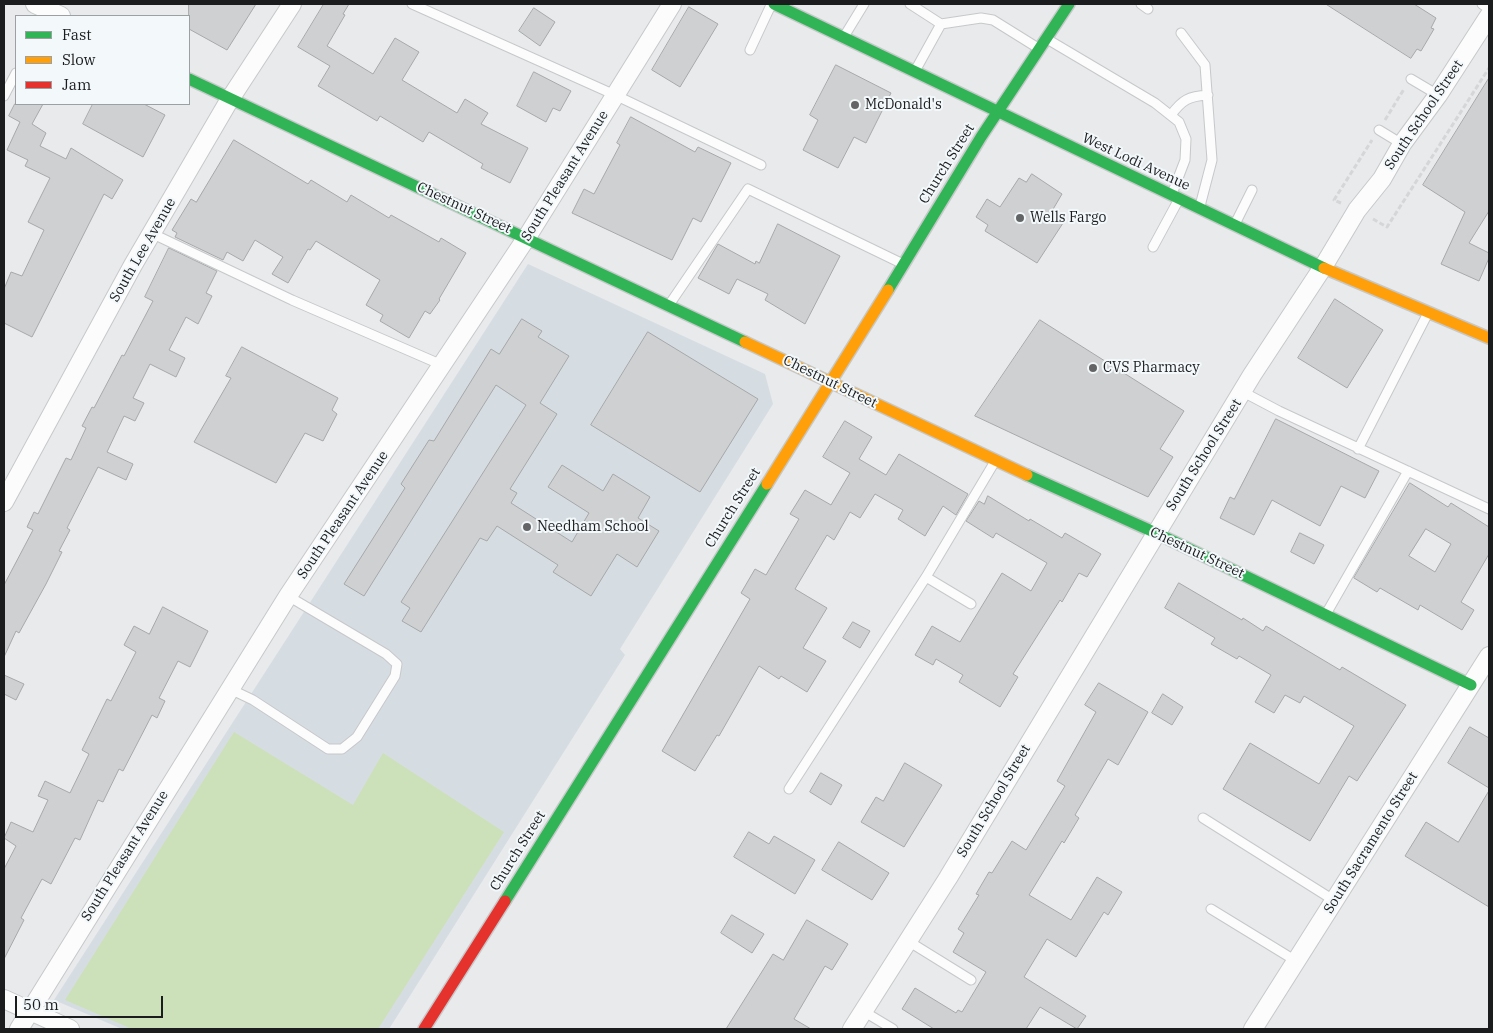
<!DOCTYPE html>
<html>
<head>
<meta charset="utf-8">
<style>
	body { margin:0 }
	#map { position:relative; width:1493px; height:1033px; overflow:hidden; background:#e8eaec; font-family:"IBM Plex Serif",serif }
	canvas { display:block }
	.frame { position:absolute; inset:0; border:5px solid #1b1c1e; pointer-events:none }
	.legend { position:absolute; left:15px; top:15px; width:175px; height:90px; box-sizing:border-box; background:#f3f8fb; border:1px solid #9da0a3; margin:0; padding:6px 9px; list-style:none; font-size:15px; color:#1b1c1e }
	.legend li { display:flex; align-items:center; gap:10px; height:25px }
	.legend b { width:25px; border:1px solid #9da0a3 }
	.scale { position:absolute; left:15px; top:996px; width:148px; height:22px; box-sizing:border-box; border:2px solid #1b1c1e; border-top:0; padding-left:6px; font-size:15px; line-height:18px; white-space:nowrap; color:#1b1c1e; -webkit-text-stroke:4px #f3f8fb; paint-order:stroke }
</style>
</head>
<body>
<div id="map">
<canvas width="1493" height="1033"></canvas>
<div class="frame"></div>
<ul class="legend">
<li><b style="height:6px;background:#30b455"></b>Fast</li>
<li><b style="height:6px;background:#ff9f0a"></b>Slow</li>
<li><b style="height:6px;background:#e5322d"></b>Jam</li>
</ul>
<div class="scale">50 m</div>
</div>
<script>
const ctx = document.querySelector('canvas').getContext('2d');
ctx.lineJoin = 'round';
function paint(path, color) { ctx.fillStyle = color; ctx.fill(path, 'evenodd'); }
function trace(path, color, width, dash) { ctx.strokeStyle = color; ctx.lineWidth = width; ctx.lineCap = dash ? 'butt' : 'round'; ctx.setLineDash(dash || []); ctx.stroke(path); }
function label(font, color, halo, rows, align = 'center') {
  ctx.font = font + ' "IBM Plex Serif",serif'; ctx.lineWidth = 4; ctx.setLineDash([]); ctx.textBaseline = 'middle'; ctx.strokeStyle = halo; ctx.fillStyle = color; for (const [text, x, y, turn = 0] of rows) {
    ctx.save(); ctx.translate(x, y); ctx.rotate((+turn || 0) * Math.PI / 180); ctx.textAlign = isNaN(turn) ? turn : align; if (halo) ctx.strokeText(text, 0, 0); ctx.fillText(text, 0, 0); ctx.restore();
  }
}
const built = new Path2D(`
	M528,264L765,374L773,404L620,649L625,655L389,1029H122L54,1000Z`);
const green = new Path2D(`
	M234,732L353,805L383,753L504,832L378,1029H132L65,1000Z`);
const building = new Path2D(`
	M189,4H256L227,50L189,29Z
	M324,4H349L343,14L345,15L327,46L373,74L395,38L419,52L402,80L457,113L465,99L488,113L481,124L528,148L510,183L481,168L483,164L429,132L423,142L380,116L377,121L318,86L330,66L298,47Z
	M1326,4H1414L1436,18L1431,28L1434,29L1421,51L1417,49L1411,58Z
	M689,7L718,24L680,87L652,70Z
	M534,8L555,22L540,46L519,31Z
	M836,65L891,93L866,143L854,137L838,168L803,150L818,120L810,115Z
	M534,72L571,91L560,111L553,108L546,122L517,106Z
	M1489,78V211L1469,243L1489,253V258L1479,281L1441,264L1465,212L1423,185Z
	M15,104H43L32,124L46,133L40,146L66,159L71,148L123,180L112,199L104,194L32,337L4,323V289L11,272L22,276L44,230L28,222L50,178L25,166L28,160L7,150L20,122L9,116Z
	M93,104H144L165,115L143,157L83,124Z
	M631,117L695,152L698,147L731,163L701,222L693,218L672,260L572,213L584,189L594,194L620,145L617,143Z
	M234,140L308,184L311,180L347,202L351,195L389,218L391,215L439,242L441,238L466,253L439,299L440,300L430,314L425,311L409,338L380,321L383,315L366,305L380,280L316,241L310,250L308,249L288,283L272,274L283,257L255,240L243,261L227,252L223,260L175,237L177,233L172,230L191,199L196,202Z
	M1032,174L1062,194L1052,211L1065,220L1037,263L985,231L988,225L976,217L987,199L1000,207L1019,178L1026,182Z
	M778,224L840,256L805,324L765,300L768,294L737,279L729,294L698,278L718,244L755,264L756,261L759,263Z
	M169,248L217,271L206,293L212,296L198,324L186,317L169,350L185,358L176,377L150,364L133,398L144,403L135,421L124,416L107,452L133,464L126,480L98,467L67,528L70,530L59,551L62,552L46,584L19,633L16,631L4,657V585L33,530L27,527L34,512L38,514L66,458L71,460L86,428L82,426L92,407L94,408L122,355L124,356L153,301L145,297Z
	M1335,299L1383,330L1347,388L1298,358Z
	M522,319L542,331L538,337L569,356L540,403L557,414L510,489L517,493L511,503L572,542L589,513L548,487L562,465L603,491L613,474L650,497L638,518L659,531L637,567L617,554L591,596L553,572L558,565L497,526L487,541L480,538L421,632L402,621L410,608L401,602L526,405L496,385L364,596L344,584L405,488L401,484L429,440L434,441L491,349L499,354Z
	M1040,320L1184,411L1160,449L1173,457L1148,497L975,416Z
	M648,332L758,399L700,492L591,425Z
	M242,347L338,398L332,410L337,414L323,441L305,433L276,483L194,442L231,378L226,376Z
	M1276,419L1379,471L1365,498L1341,486L1320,526L1272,500L1254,535L1220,518L1230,497L1234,499Z
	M845,421L872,437L859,459L886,475L899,454L968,494L956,515L943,506L925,536L898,519L903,510L875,494L860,518L850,512L834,540L827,535L795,589L827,608L803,648L826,661L807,692L781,676L779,679L759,666L719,736L717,735L695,771L662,751L750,599L741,593L755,569L766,575L799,519L790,514L805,490L831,505L850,473L823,457Z
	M1410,483L1448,507L1451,503L1489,527V554L1461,602L1474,610L1462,630L1420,605L1418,610L1380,588L1377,592L1354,578ZM1426,529L1451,544L1435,572L1409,556Z
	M988,496L1029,521L1030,519L1062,538L1065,533L1101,554L1087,577L1079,573L1062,602L1060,600L1013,674L1018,677L1000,707L959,682L963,675L936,659L933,665L915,655L932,626L960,642L1002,573L1031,591L1047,563L996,533L993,538L966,521L979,501L984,504Z
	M1300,533L1324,545L1314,564L1291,552Z
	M1179,583L1242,620L1243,618L1263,631L1266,626L1340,670L1342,667L1406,705L1357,781L1349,776L1310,841L1223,789L1250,743L1319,784L1354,726L1304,696L1300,703L1285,695L1274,713L1255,702L1271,675L1239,656L1237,659L1211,644L1215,638L1165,608Z
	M163,607L208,631L190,667L178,661L159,698L165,701L157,718L152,715L123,771L119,769L103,802L98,800L80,840L75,838L51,884L42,879L21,918L24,920L4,959V869L16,846L4,838L11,822L33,832L48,800L38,796L45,781L70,793L89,754L82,750L107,699L111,701L136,652L124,645L134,626L149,634Z
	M853,622L870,631L860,648L843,638Z
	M4,675L24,684L16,700L4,694Z
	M1099,683L1148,712L1118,765L1108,759L1075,815L1079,818L1064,843L1062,841L1029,895L1071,920L1097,877L1122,892L1108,915L1104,912L1076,957L1047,939L1024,977L1086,1016L1077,1029L1040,1007L1026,1029H934L902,1009L915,988L956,1013L958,1010L962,1012L986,972L953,952L964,933L958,929L979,895L976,894L989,872L992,873L1012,841L1026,850L1065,786L1057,781L1096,712L1085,705Z
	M1163,694L1183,707L1172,725L1152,713Z
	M1470,727L1489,738V788L1448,763Z
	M905,763L942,785L904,847L861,822L876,797L883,801Z
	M821,773L842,785L831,805L810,792Z
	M1489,791V907L1405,856L1426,822L1458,842Z
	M749,832L769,844L774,836L815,860L795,894L734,857Z
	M839,842L889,873L872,900L822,870Z
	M732,915L764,934L752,953L721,933Z
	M807,920L848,944L832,970L825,966L794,1019L811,1029H726L773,954L783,960Z`);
const path = new Path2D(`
	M1385,120L1404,89
	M1341,203L1334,200L1372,140
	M1373,219L1387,227L1489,68`);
const lane = new Path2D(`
	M412,4L615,95L761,165
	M910,4L941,24
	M1141,4L1148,9
	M1482,4L1489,9
	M1181,33L1205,65L1212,160L1200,206
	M845,35L864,4
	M1047,39L1155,103L1179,122L1186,139L1185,160L1172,194
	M750,50L771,5
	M915,71L941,24L981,18L993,20L1038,48
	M1411,79L1438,95
	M4,96L16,73
	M1171,115C1182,100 1189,96 1208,95
	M1379,130L1402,144
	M1235,224L1252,190
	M151,233L292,300L442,365
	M1153,247L1179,199
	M669,305L748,189L903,264
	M1243,392L1279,411L1489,509
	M1358,449L1428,313
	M926,577L971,604
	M1326,614L1408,471
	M230,689L253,700L328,749H342L357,737L395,676L397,664L386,654L288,596
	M789,789L926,577L994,463
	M1203,818L1335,901
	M1211,909L1296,961
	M908,941L971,980
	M863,1011L893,1029`);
const street = new Path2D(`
	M35,4L61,16
	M4,502L133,265L230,99L292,4
	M4,999L70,1029
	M19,1029L288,596L527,237L672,4
	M852,1029L948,878L1252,375L1323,267L1357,210L1382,179L1402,144L1438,95L1489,16
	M1253,1029L1489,656`);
const fast = new Path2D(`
	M774,4L1324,268
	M189,79L745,342
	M888,290L981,137L1069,4
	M1027,475L1156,533L1471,685
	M505,901L767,484`);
const slow = new Path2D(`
	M1324,268L1489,338
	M745,342L1027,475
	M767,484L888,290`);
const jam = new Path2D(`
	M424,1029L505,901`);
const markers = [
	[855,105,5,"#636466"],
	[1020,218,5,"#636466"],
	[1093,368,5,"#636466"],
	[527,527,5,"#636466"]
];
const poiNames = [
	["McDonald's",865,105],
	["Wells Fargo",1030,218],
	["CVS Pharmacy",1103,368],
	["Needham School",537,527]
];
const streetNames = [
	["South School Street",1424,115,-56],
	["West Lodi Avenue",1136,162,25],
	["Church Street",947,164,-58],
	["South Pleasant Avenue",565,176,-58],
	["Chestnut Street",464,208,25],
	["South Lee Avenue",143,250,-60],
	["Chestnut Street",830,382,26],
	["South School Street",1204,455,-58],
	["Church Street",733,508,-58],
	["South Pleasant Avenue",343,515,-56],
	["Chestnut Street",1197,553,25],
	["South School Street",994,801,-59],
	["South Sacramento Street",1371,843,-58],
	["Church Street",518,851,-58],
	["South Pleasant Avenue",125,856,-58]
];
paint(built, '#d6dde2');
paint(green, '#cce1b9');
paint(building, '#ced0d1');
trace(building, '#a6a8a9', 1);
trace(lane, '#c6c8ca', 11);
trace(street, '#c6c8ca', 20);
trace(fast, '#c6c8ca', 14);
trace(slow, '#c6c8ca', 14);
trace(jam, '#c6c8ca', 14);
trace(path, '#d5d6d7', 3, [5, 2.5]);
trace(lane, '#fcfcfc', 9);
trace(street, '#fcfcfc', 18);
trace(fast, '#30b455', 11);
trace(slow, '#ff9f0a', 11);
trace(jam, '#e5322d', 11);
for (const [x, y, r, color] of markers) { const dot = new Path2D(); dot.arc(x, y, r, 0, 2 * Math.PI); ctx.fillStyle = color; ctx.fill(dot); trace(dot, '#f3f8fb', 2); }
label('14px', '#1b1c1e', '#f3f8fb', poiNames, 'left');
label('14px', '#1b1c1e', '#f3f8fb', streetNames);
</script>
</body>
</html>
